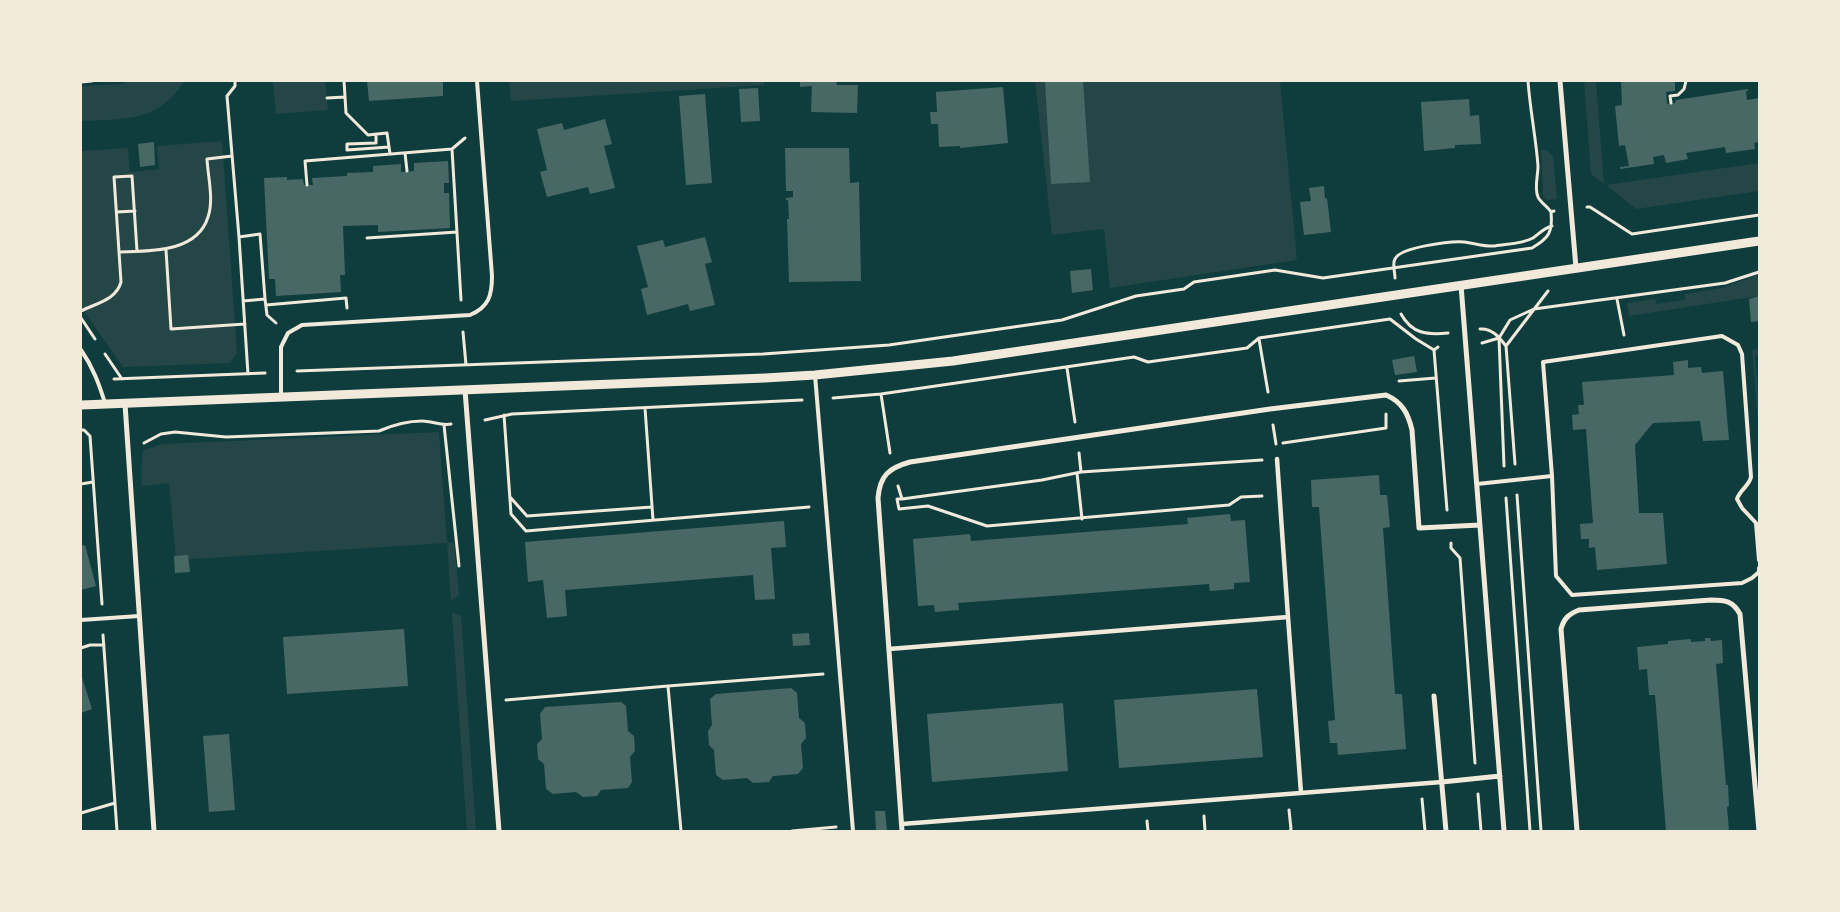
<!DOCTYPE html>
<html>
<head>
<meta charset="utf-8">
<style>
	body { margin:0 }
	#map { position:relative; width:1840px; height:912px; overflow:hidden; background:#0f3d3e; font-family:"Space Grotesk",sans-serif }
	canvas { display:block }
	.frame { position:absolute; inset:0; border:82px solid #f1e9da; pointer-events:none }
</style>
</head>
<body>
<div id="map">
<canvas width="1840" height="912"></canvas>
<div class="frame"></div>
</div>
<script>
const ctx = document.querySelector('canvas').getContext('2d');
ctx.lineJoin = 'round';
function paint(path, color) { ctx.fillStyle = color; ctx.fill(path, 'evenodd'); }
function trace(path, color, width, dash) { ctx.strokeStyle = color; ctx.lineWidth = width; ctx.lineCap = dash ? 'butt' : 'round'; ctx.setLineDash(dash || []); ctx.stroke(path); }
const green = new Path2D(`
	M129,81H184C160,122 123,119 81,121V86L122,84Z
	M273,81H325L328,110L276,114Z
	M509,81H764V85L511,101Z
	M1035,81H1280L1297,260L1110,288L1104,229L1052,235Z
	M1584,81H1596L1604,184L1591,174Z
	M222,141L237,353L230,363L123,367L81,307V151L128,148L130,172L159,169L157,146Z
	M1541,150H1546L1553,156L1557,199L1547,200L1543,196Z
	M1759,163V191L1636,209L1606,185Z
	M1759,274V296L1629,316L1627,303L1655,299L1656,304L1685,300V294L1722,288Z
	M1759,349V355L1755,356L1759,401V433L1752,350Z
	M439,432L447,543L454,542L459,595L451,601L447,543L176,560L169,483L142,486L141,472L143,450L163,444Z
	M452,612L461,616L476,831H467Z`);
const building = new Path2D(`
	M367,81H443V96L369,101Z
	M800,81H836L837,85H858L857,113L811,112L812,86L800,87Z
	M1045,81H1083L1090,182L1051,184Z
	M1621,81H1675V91L1666,92L1667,104L1675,103L1676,100L1748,89V91H1746L1747,100L1759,98V142L1754,143L1755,149L1726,153L1725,147L1686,153L1688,159L1666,163L1664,155L1653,157L1654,164L1620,169V167L1629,166L1625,145L1619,146L1615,106L1622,105Z
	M1003,87L1008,143L960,148V146L939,147L938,124H931L930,112H937L936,92Z
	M758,88L760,121L741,122L739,89Z
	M705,94L712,183L686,185L679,96Z
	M1469,99L1470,116L1479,115L1481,144L1455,145V148L1424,151L1421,102Z
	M605,119L612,144L604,146L615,188L590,194L588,187L547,197L540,172L547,170L537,129L562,123L564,130Z
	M154,142L155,165L140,167L138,144Z
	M785,148H849L850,183L859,182L861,281L789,282L787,219H789L788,200H786V198L793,197V191H786Z
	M448,161L449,183H444V193H449L450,228L378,232V225L343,226L345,275H340L341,292L276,296L275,279H269L264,178L287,177V180L303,179L304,185H313L312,178L347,176V173L373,172V166L401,164V172L414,171V163Z
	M1324,186L1325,199L1327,198L1331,232L1304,235L1300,202L1311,201L1309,188Z
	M705,237L712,262L705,264L715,305L690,311L688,304L647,315L641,289L648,287L637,246L663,240L665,247Z
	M1091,269L1093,290L1072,293L1070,271Z
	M1759,296V321L1751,322L1749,299Z
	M1414,356L1417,372L1395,375L1392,360Z
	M1688,360V368L1701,367L1702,373L1723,371L1729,440L1703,441L1700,421L1653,423L1635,445L1639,513H1663L1667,564L1597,570L1595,547L1589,548V539H1581L1580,524L1593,523L1586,429L1573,430L1572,415L1579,414L1578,405H1584L1582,382L1674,375L1673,362Z
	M1379,475L1380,495H1387L1390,527L1383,528L1395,694H1402L1406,749L1338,755L1337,743H1330L1328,721L1335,720L1319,507H1312L1311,480Z
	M1230,514L1231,521L1245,520L1250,582L1234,583V589L1210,591L1209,584L958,603L959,610L935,612L934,605L918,606L913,539L970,534L971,541L1188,524L1187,518Z
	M784,521L786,547L771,548L775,599L755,600L753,575L565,590L567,616L547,618L543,580L528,582L525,542Z
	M85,545L96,586L81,590V546Z
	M188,555L190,572L175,573L174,556Z
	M404,629L408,686L287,694L283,637Z
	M809,633L810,645L793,646L792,634Z
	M1705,638H1710L1711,641L1722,640L1723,663L1716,664L1726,785H1728L1729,806L1727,807L1729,831H1666L1655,695H1649L1647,669L1639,670L1637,647L1668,644V641L1691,639V642L1705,641Z
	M81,674L92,709L81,713Z
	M791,688L797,693L799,718L805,723L806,738L801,744L803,768L798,774L773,776L769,782L753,783L747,778L723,780L716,775L714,750L709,745L708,731L712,725L710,699L716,694Z
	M1257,689L1263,757L1119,768L1114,700Z
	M621,702L626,706L628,731L634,736L635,751L630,757L632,782L628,788L601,790L597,796L583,797L576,792L553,794L546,789L544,764L538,759L537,744L542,739L540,714L545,707Z
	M1063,703L1068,771L932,782L927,714Z
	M229,734L235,810L209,812L203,736Z
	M875,811H885L887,831H876Z`);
const path = new Path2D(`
	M235,81V86L227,96L239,237L248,374
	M344,81L346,113L368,135L387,133L390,154
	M1528,81C1530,110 1536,138 1538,166C1538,176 1534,188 1538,197C1540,202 1548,207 1551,212
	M81,82L92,81
	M327,98L345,97
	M1671,103L1670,96L1678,95L1684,89L1686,81
	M376,134V143L347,144V150L389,147
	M405,153L407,171
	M307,185L305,161L452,149
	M1587,207H1590L1632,234L1759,215
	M117,212L135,211
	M239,237L260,234L265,299
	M367,238L457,232
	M166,250L171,329L245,324
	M120,252C149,251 197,253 208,217C214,200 208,177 207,159L232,156
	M1395,278C1395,272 1392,264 1395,259C1400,247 1451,241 1464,242C1474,243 1485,247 1495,246C1506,244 1522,244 1533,238C1540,233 1544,228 1552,226
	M1617,299L1624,335
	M461,300L452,149L465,138
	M243,301L265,299L267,315L276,323
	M266,305L346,298L347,308
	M81,311C97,303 116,300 121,282L114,177L132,176L137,251
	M1401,314C1412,334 1427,335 1448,333
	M81,318L95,339
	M1390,319L1416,339L1434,350
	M1480,329C1492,328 1499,337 1506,346L1515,464
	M463,332L466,365
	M1259,339L1268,392
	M1482,343L1499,338
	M1506,346L1548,291
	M1438,347L1434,350L1447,510
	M105,354L122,379
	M1067,368L1075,422
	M297,371L763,354L889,345L1062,320L1136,296L1184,289L1194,282L1275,270L1323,278L1532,248C1549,238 1553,232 1551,212L1554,211
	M114,379L265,373
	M1399,381L1436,378
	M881,394L890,453
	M833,398L881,394L1134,357L1148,362L1247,348L1259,338L1390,319
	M645,408L653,520
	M504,415L511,514L526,531L809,507
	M485,420L512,414L802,400
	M444,425L459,566
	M1273,425L1276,444
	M81,430H84L90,436L102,604
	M144,443L161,434L175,432L226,437L379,431C393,425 407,421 422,421C432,421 441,426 451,424
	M1283,443L1386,428V414
	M1079,453L1081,472
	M1504,466L1499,338L1510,320L1534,309L1725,283L1759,272
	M1077,473L1082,519
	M81,484L93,482
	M898,486L902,499L1042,480L1081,472L1262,460
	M1517,495L1541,831
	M510,497L527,516L652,507
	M1506,498L1530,831
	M902,499H897L899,509L928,506L987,526L1229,505L1241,497L1262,496
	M1451,543V548L1460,558L1475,763
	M103,635L117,831
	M81,648L90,645H104
	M668,686L823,674
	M506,700L668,686L681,831
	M1478,794L1481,831
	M1422,799L1425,831
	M1289,810L1291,829L1290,831
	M81,813L115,803
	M1204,816L1205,831
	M1147,821L1148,831
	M792,831L836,827`);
const service = new Path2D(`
	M81,350C93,367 99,384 105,403
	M815,375L853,831
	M281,397V347L288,333L302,325L470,315C489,307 492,295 492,276L477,81
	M1477,484L1552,476
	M1759,560L1756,523L1742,508L1737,499C1740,490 1749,486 1751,477L1742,354L1738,345L1722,336L1543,362L1552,476L1556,576L1572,595L1742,583L1752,578L1759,572V568
	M81,620L139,616`);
const pedestrian = new Path2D(`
	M1277,459L1288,617
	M889,649L1288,617L1301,793
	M902,824L1442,782`);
const minor = new Path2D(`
	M1560,81L1576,268
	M1461,285L1504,831
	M465,390L499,831
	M125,404L154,831
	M1434,696L1446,831
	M1442,782L1500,776
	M902,831L878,498C880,475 889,468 910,462L1270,409L1386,395C1402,402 1408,413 1412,430L1419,528L1480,525
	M1577,831L1561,629C1564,618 1569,614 1579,610L1711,600C1725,600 1733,601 1740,614L1759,831`);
const tertiary = new Path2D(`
	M81,405L765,378L815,375L953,361L1759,241`);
paint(green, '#244646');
paint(building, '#486865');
trace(path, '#f1e9da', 3);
trace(service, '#f1e9da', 4);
trace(pedestrian, '#f1e9da', 4.5);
trace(minor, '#f1e9da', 5);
trace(tertiary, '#f1e9da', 9);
</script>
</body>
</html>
